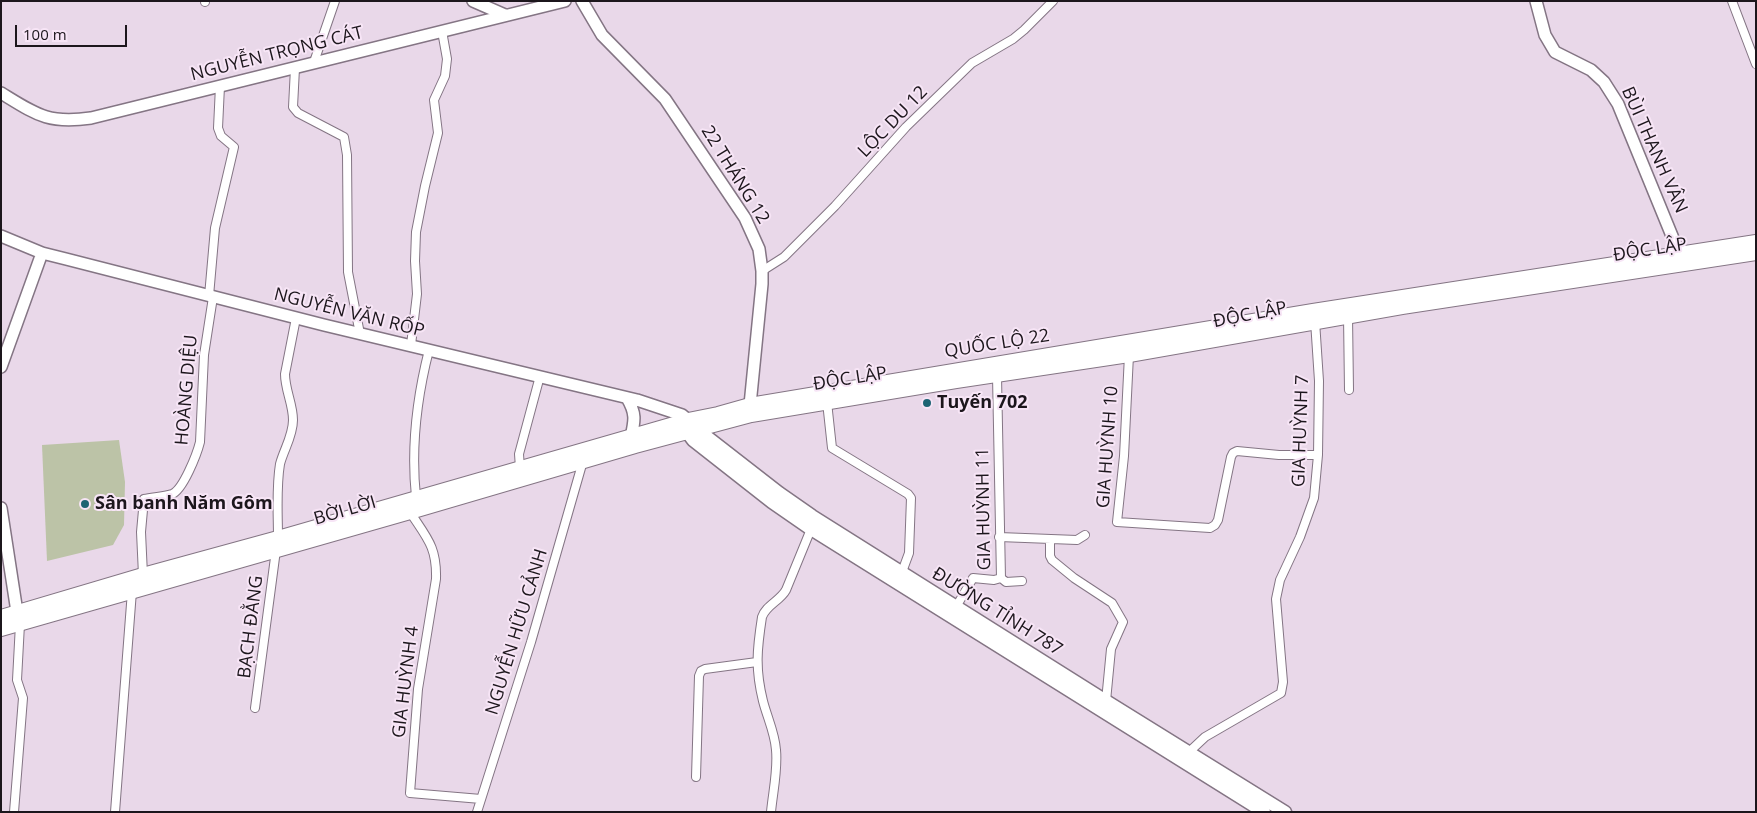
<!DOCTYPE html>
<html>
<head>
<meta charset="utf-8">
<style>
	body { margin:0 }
	#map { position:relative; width:1757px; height:813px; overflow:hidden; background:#e9d8e9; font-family:"Open Sans",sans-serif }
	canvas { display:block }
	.frame { position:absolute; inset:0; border:2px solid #1c161c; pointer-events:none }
	.scale { position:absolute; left:15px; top:25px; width:112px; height:22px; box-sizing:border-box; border:2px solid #1c161c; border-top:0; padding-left:6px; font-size:15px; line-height:18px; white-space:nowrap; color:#1c161c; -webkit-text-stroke:4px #f7e5f6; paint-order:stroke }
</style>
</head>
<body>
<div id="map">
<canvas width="1757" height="813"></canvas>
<div class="frame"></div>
<div class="scale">100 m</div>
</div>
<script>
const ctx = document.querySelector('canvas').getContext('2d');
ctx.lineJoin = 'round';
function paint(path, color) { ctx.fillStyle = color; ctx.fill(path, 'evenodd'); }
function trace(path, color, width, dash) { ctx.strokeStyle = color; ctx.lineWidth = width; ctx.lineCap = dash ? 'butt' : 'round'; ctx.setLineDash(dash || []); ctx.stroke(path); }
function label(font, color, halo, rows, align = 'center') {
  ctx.font = font + ' "Open Sans",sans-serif'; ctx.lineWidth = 4; ctx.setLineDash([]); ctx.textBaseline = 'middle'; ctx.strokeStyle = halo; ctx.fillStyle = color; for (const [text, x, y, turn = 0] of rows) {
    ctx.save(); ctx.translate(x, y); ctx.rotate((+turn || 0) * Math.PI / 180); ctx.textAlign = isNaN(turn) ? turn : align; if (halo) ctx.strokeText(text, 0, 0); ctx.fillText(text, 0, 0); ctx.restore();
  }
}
const green = new Path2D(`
	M119,440L125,482L124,525L113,545L47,561L42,445Z`);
const street = new Path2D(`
	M1732,1L1756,64
	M205,2V1
	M314,62L335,1
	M295,68L293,107L298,113L344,137L347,155L348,272L360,334
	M762,271L784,257L835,206L906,127L972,63L1013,39L1024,30L1053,1
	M209,296L215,228L234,147L221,136L218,128L220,86
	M1348,316L1349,390
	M411,345L417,294L415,261L416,232L425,186L438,133L434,100L445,76L447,59L442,31
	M1129,355L1124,456L1117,522L1210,528L1215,525L1218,520L1231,457L1233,453L1237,451L1279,455H1318
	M997,376L1001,578
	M827,402L832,448L908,494L911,498L909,553L902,572
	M520,468L519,454L540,376
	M416,497C411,449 417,397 429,350
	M410,512C427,538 437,547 436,579L418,689L410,793L481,799
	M999,537L1077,540L1085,535
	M278,538C278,514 276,488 280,464C284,449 293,436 293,420C293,404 285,390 285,374L296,318
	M1050,539V556L1052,560L1074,578L1112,603L1123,622L1111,649L1106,701
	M143,575L141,532L144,499C153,497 163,497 172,494C183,490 197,454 200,442L204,355L213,297
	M1001,578L1006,582L1022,581
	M956,607L973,578L994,580L1001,578
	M255,708L276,550
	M1189,752L1205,737L1281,693L1283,682L1276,599L1280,580L1300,537L1314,498L1318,455L1319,381L1315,321
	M696,777L699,676L701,671L705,669L757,662
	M14,812L23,698L17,680L20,624
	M115,812L132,591
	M477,812L531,642L583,461
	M771,812C773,791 778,770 776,750C775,733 767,717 763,701C755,669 757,649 762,617C766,605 780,601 786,590L811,529`);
const secondary = new Path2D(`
	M473,1L505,15
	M582,1L602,35L665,99L745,218L759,249L762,271V284L750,405
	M1536,1L1545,35L1555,52L1591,70L1604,82L1618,104L1679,253
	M1,93C37,115 48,124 91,118L565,1
	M1,236L42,253L66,259L324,325L637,400L682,415L688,420
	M1,367L42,253
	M627,398C636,413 635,420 631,437
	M1,508L17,612`);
const primary = new Path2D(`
	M698,430L779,493L812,516L1106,701L1285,812
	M687,432L693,440L772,502L811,529L1264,812`);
const highway = new Path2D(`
	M1,617L143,575L278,538L688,420L718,414L750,405L1313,311L1756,242
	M1,629L410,512L635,446L751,415L956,381L1129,355L1402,307L1756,253`);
const markers = [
	[927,403,5,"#1d6473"],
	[85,504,5,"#1d6473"]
];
const streetNames = [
	["NGUYỄN TRỌNG CÁT",277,54,-14],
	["LỘC DU 12",893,122,-46],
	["BÙI THANH VÂN",1654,150,66],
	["22 THÁNG 12",735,175,58],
	["ĐỘC LẬP",1650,250,-9],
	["NGUYỄN VĂN RỐP",349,313,14],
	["ĐỘC LẬP",1250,315,-11],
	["QUỐC LỘ 22",997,344,-9],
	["ĐỘC LẬP",850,379,-9],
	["HOÀNG DIỆU",187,390,-85],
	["GIA HUỲNH 7",1301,431,-88],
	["GIA HUỲNH 10",1108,447,-86],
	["GIA HUỲNH 11",984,509,-91],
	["BỜI LỜI",345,511,-16],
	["ĐƯỜNG TỈNH 787",997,612,32],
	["BẠCH ĐẰNG",251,627,-83],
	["NGUYỄN HỮU CẢNH",517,632,-73],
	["GIA HUỲNH 4",406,682,-83]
];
const poiNames = [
	["Tuyến 702",937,403],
	["Sân banh Năm Gôm",95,504]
];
paint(green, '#bcc3a7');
trace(street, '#847584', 10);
trace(secondary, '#847584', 14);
trace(primary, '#847584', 15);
trace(highway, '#847584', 16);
trace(street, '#fff', 8);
trace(secondary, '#fff', 11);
trace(primary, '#fff', 12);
trace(highway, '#fff', 14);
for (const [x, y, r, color] of markers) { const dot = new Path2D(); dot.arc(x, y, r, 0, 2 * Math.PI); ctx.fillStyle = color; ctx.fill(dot); trace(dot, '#f7e5f6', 2); }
label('18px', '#1c161c', '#f7e5f6', streetNames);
label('bold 18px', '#1c161c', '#f7e5f6', poiNames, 'left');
</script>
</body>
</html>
